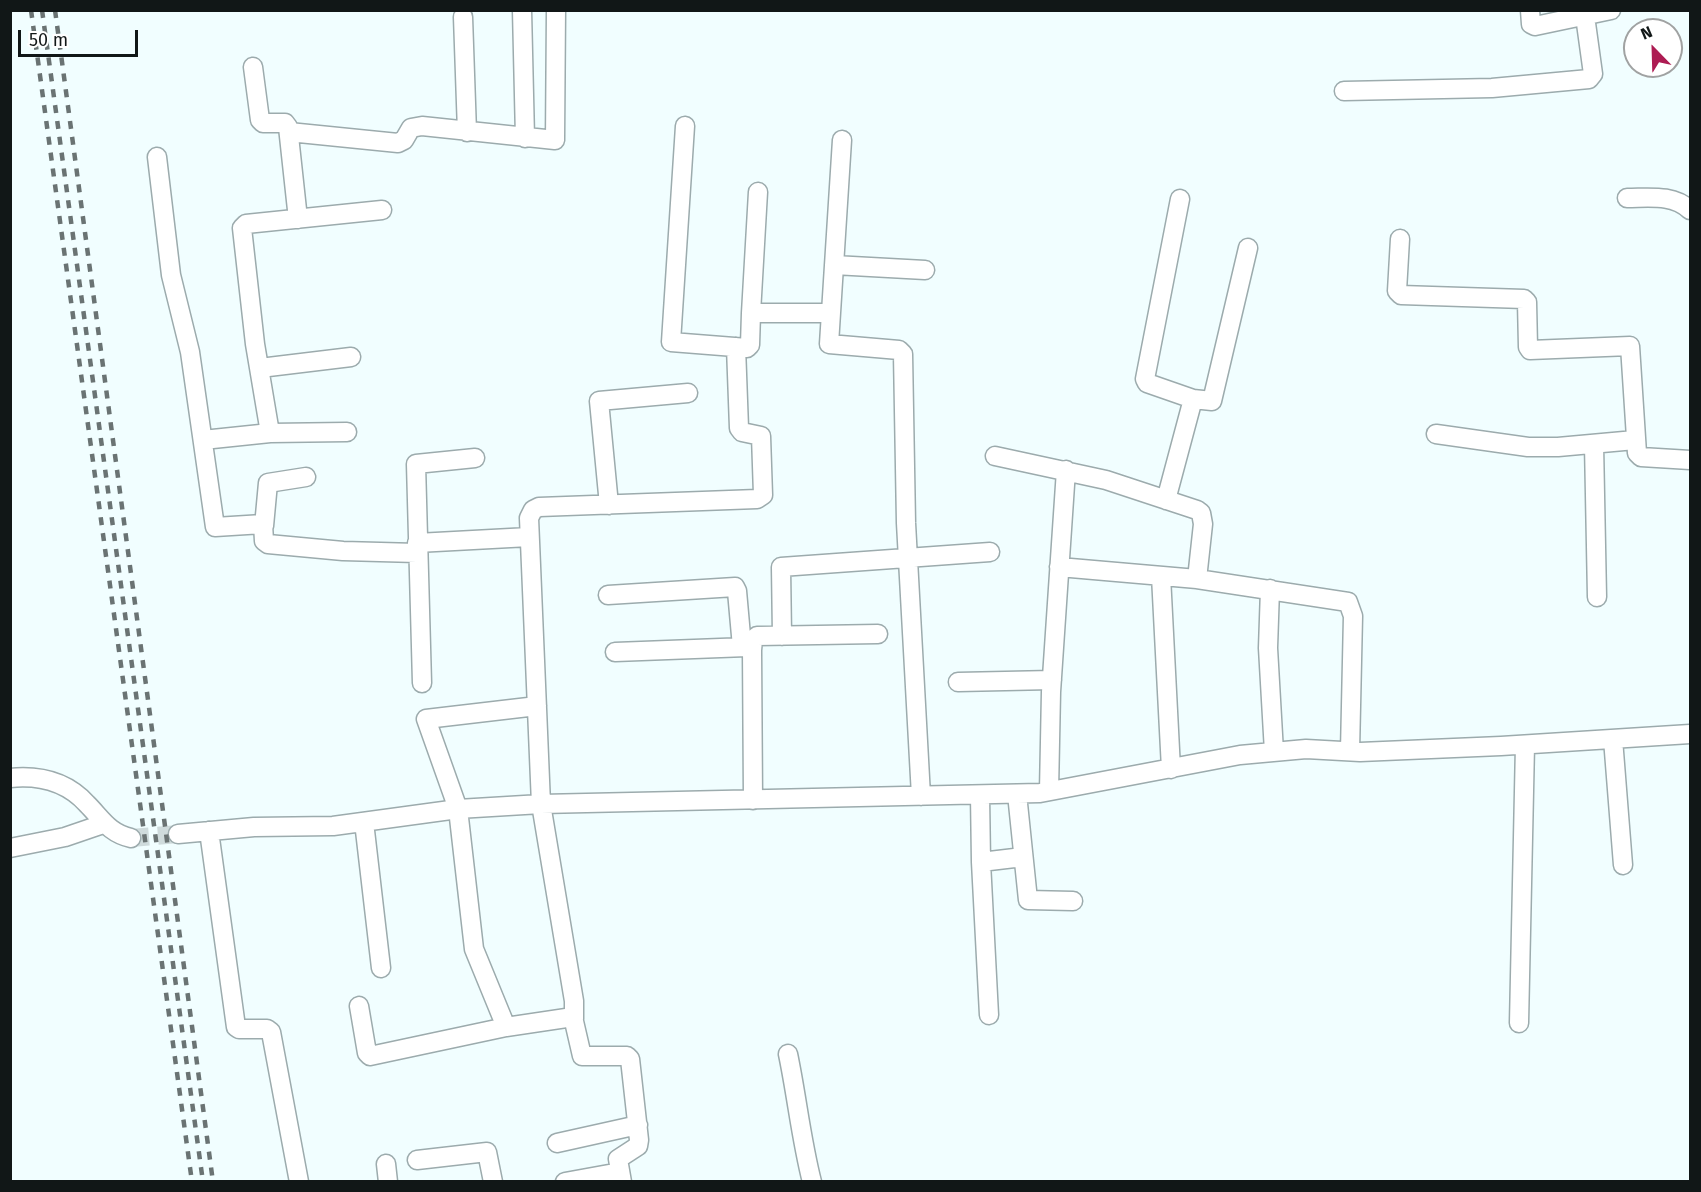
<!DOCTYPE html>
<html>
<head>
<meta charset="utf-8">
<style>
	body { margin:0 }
	#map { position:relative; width:1701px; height:1192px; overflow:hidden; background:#f1feff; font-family:"Fira Sans",sans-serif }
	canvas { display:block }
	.frame { position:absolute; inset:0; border:12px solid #111717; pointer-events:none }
	.north { position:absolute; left:1623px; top:18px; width:60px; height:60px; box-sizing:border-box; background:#fff; border:2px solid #a0a2a2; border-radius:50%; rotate:337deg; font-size:16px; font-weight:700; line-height:24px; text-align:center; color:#111717 }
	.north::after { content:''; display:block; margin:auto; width:21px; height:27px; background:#ad1c53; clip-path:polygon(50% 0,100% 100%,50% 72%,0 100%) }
	.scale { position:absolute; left:18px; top:30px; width:120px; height:27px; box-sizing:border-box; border:3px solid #111717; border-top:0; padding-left:8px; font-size:18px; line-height:21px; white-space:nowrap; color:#111717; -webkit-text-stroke:4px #fff; paint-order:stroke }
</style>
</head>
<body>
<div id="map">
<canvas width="1701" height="1192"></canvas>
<div class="frame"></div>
<div class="north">N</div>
<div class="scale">50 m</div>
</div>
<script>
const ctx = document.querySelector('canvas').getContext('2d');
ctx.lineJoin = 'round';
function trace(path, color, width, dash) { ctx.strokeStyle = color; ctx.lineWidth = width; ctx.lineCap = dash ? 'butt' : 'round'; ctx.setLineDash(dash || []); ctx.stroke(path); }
const minorTunnel = new Path2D(`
	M131,838L178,834`);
const minor = new Path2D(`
	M522,10L525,138
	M1530,10L1531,24L1535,26L1611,10
	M463,17L467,132
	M253,67L260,120L263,123H285L288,127L298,219
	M1344,91L1492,88L1589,79L1593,74L1585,16
	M685,126L671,342L747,348L750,345L751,313H831
	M289,132L398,143L404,140L411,128L422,126L555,140L556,10
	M842,140L829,344L899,350L903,354L906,523L921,796
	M157,157L171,275L190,352L215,527L263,524L264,541L268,544L343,551L417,553
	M1627,198C1649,198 1673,194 1690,210
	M1400,239L1397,291L1401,295L1524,299L1527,302L1528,347L1530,350L1630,346L1637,453L1641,457L1690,460
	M834,265L925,270
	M751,313L758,192
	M260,368L351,357
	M1193,399L1212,401L1248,248
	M270,433L255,344L242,228L246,224L382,210
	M1436,434L1528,447H1558L1635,440
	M203,440L270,433L347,432
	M1594,444L1597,597
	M995,456L1106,480L1197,510L1201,513L1203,524L1197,579
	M1166,500L1193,399L1147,383L1145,379L1180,199
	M609,505L599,401L688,393
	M264,526L268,483L306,477
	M417,543L529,537
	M1059,567L1197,579L1348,602L1353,616L1350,751
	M1161,576L1171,769
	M1270,589L1268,648L1274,752
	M608,595L735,587L737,591L742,647
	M782,636L781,567L990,552
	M752,650L753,640L757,636L878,634
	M615,652L747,647L752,650L753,800
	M958,682L1052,680
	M422,683L416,464L475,458
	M1613,739L1623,865
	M10,778C40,775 67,782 87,804C102,819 109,833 131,838
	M1049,791L1051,692L1066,470
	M1017,794L1028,900L1073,901
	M980,795L981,862L989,1015
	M364,822L381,968
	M209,831L236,1027L239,1029H267L271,1032L299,1182
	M178,834L254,827L333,826L458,809L541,804L1040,793L1240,755L1306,749L1360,752L1501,746L1690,734
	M10,848L65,837L103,824
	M981,862L1023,857
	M359,1006L367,1053L370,1056L506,1027L573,1017L582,1056H627L630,1059L639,1140L638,1146L618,1159L622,1182
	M574,1019V1001L541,804L529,518L533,510L539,507L757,499L763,495L761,436L742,432L739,428L736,347
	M1519,1023L1525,745
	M506,1027L474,949L458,809L426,719L537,706
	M788,1054C797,1097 801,1139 812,1182
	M557,1143L638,1125
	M417,1160L487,1152L493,1182
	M386,1164L388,1182
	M565,1182L620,1172`);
const rail = new Path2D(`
	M31,10L192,1182
	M42,10L203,1182
	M55,10L213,1182`);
trace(minorTunnel, '#cfdbdc', 18, [18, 9]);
trace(minor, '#9cabad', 21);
trace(minor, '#fff', 18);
trace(rail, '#6a7373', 4.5, [8, 8]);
</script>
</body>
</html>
